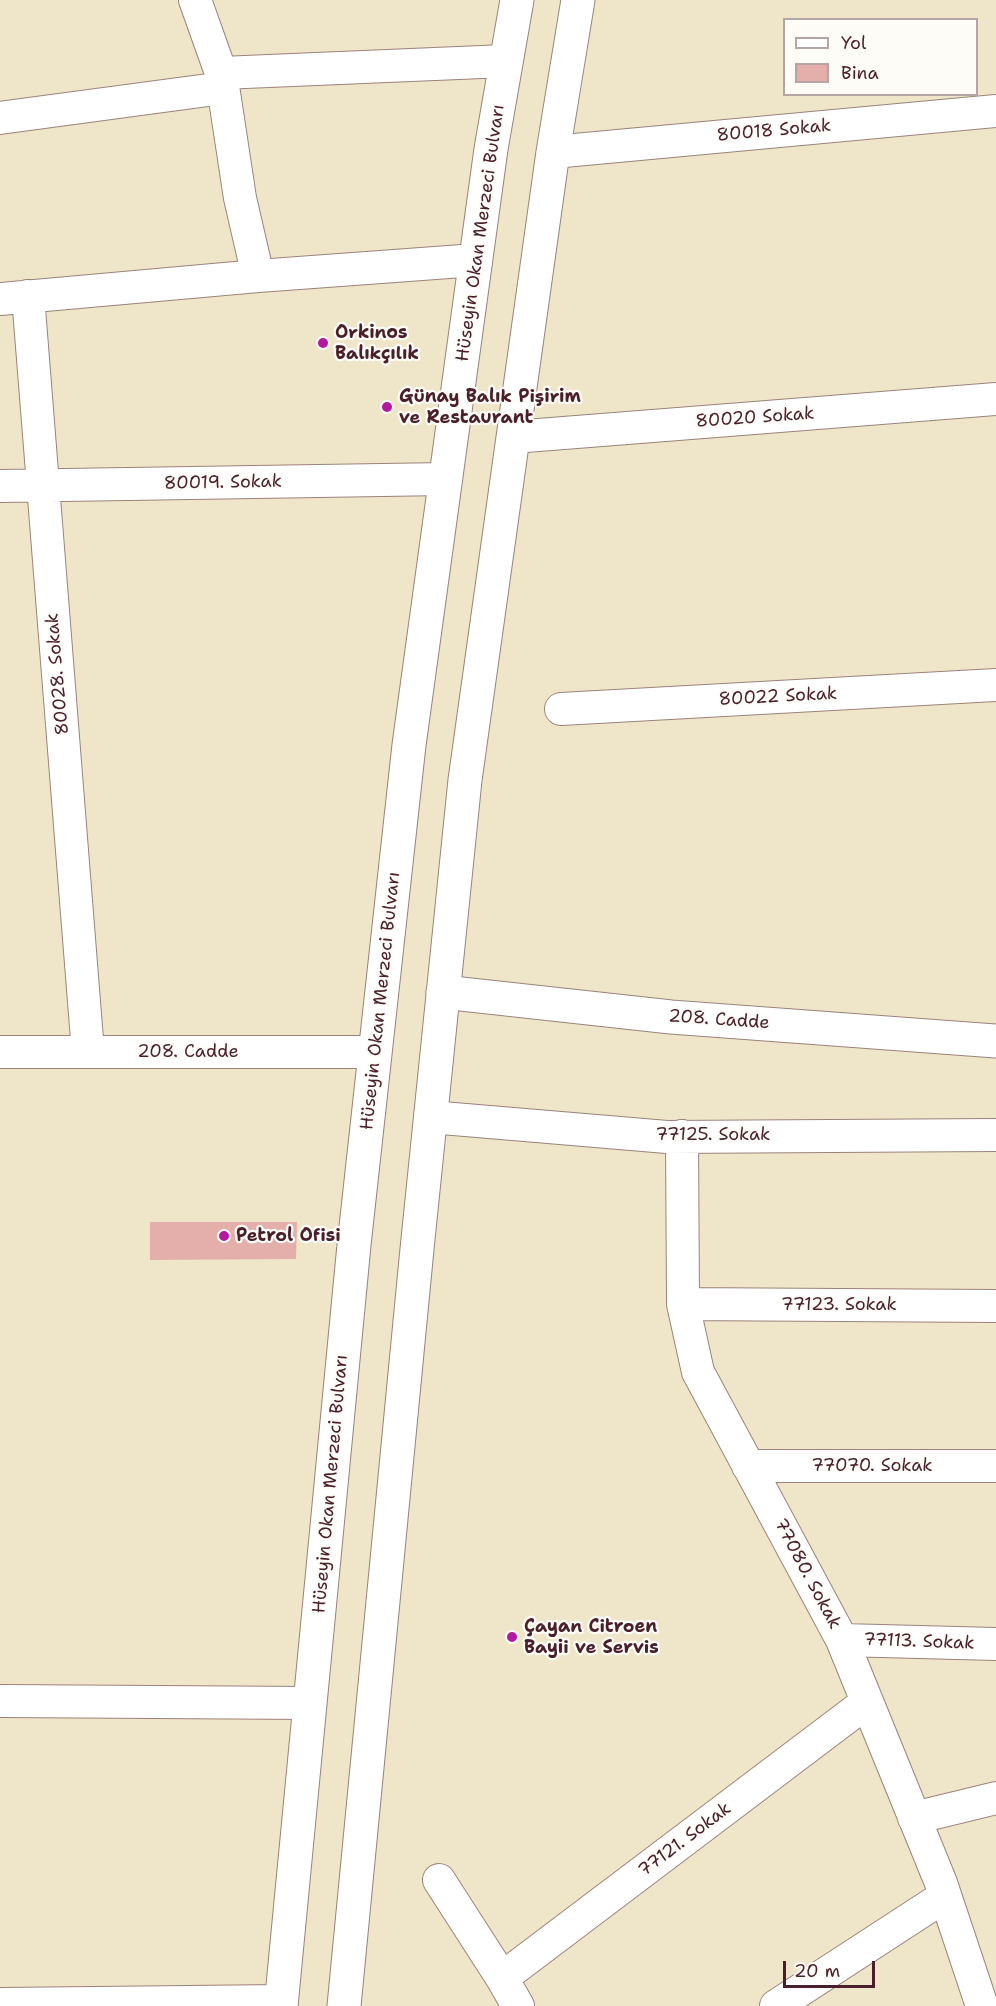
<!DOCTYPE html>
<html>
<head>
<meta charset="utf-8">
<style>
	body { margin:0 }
	#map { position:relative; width:996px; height:2006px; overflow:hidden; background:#efe6ca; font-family:"Shantell Sans",sans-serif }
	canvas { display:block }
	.legend { position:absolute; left:783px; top:18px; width:195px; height:78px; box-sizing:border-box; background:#fdfcf7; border:2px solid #b5a4a5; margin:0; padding:8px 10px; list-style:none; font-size:18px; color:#4a1f2b }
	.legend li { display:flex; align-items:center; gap:12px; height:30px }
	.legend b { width:30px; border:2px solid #b5a4a5 }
	.scale { position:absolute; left:783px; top:1961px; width:92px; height:27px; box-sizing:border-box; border:3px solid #4a1f2b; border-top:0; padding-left:8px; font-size:18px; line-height:21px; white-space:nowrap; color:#4a1f2b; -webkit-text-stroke:4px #fdfcf7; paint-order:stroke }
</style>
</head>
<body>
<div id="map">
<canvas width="996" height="2006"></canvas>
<ul class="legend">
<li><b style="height:8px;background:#fff"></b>Yol</li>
<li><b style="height:16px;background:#e4afab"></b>Bina</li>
</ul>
<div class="scale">20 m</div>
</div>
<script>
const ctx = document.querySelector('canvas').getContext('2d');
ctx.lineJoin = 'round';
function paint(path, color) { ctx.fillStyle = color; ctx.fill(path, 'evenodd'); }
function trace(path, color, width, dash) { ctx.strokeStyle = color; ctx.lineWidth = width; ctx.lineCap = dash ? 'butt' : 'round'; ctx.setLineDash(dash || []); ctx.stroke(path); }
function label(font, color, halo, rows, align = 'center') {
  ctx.font = font + ' "Shantell Sans",sans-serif'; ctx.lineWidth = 4.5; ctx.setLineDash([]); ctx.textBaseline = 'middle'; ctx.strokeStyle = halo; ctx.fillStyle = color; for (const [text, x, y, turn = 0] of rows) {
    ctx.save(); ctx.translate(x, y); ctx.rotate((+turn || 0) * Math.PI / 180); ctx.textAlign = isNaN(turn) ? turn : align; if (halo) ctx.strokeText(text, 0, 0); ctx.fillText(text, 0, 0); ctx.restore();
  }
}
const building = new Path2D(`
	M150,1222H297L296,1259L150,1260Z`);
const street = new Path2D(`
	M195,0L221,73L240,198L258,276
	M221,73L506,61
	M0,118L223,88
	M553,152L996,111
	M28,296L88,1052
	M0,299L258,276L476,260
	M513,437L996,399
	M0,486L446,479
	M561,709L996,685
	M0,1052H375
	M430,1117L667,1137L996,1135
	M682,1136L683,1304L698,1372L842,1640L941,1883L982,2006
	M683,1304L996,1306
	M748,1466H996
	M842,1640L996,1644
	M0,1701L310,1703
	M914,1818L996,1798
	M439,1880L502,1978L518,2006
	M502,1978L867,1702
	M0,2004L281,2001
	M776,2006L945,1896`);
const secondary = new Path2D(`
	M443,992L671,1017L996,1041`);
const primary = new Path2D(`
	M281,2006L354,1245L409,745L491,149L517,0
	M344,2006L417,1249L465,780L553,152L578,0`);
const markers = [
	[323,343,6,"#b5179e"],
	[387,407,6,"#b5179e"],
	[224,1236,6,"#b5179e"],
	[512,1637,6,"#b5179e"]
];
const streetNames = [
	["80018 Sokak",774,131,-5],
	["Hüseyin Okan Merzeci Bulvarı",481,233,-82],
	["80020 Sokak",755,418,-4],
	["80019. Sokak",223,483,-1],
	["80028. Sokak",58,674,-95],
	["80022 Sokak",778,697,-3],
	["Hüseyin Okan Merzeci Bulvarı",381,1001,-84],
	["208. Cadde",719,1020,4],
	["208. Cadde",188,1052],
	["77125. Sokak",713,1135],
	["77123. Sokak",839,1305],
	["77070. Sokak",872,1466],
	["Hüseyin Okan Merzeci Bulvarı",331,1484,-85],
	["77080. Sokak",807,1574,62],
	["77113. Sokak",919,1642,2],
	["77121. Sokak",685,1840,-37]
];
const poiNames = [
	["Orkinos",335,333],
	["Balıkçılık",335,354],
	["Günay Balık Pişirim",399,397],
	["ve Restaurant",399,418],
	["Petrol Ofisi",236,1236],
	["Çayan Citroen",524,1627],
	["Bayii ve Servis",524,1648]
];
paint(building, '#e4afab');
trace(street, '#9c827a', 34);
trace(secondary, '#9c827a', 35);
trace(primary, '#9c827a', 35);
trace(street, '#fff', 32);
trace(secondary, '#fff', 33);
trace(primary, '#fff', 33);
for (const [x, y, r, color] of markers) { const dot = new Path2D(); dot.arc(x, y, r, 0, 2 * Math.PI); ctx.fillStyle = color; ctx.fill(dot); trace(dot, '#fdfcf7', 2); }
label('18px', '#4a1f2b', '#fdfcf7', streetNames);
label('bold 18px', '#4a1f2b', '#fdfcf7', poiNames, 'left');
</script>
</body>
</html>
